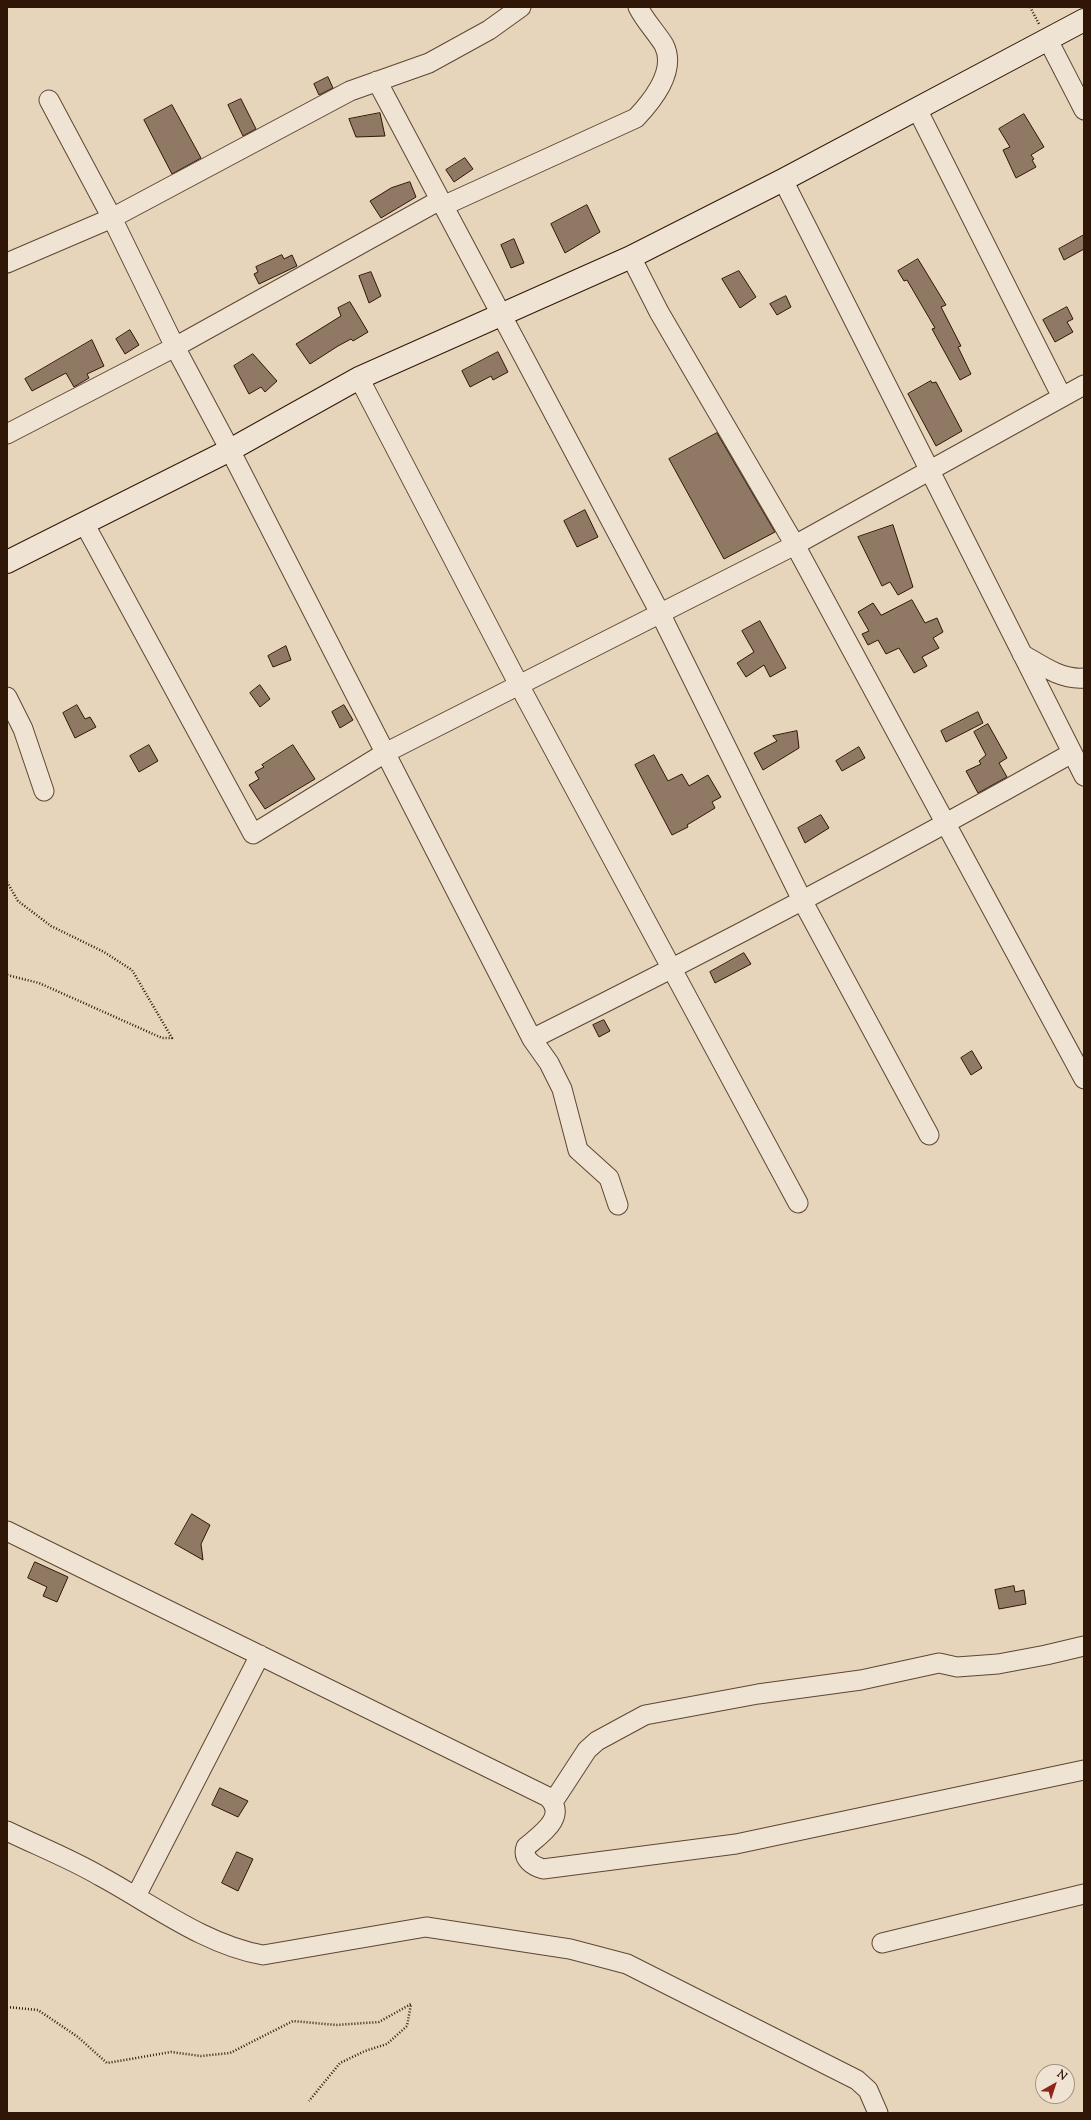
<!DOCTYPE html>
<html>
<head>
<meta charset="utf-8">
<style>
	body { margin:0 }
	#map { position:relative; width:1091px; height:2120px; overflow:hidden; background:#e7d5bb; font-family:"Sorts Mill Goudy",serif }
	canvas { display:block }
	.frame { position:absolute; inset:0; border:8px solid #301606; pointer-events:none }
	.north { position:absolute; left:1035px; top:2064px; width:40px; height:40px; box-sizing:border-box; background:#efe4d3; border:1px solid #a39281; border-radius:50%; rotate:39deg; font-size:11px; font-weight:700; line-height:16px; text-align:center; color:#301606 }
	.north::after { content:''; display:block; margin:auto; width:14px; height:18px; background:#8f2418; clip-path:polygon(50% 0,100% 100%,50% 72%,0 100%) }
</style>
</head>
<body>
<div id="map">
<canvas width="1091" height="2120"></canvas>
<div class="frame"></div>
<div class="north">N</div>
</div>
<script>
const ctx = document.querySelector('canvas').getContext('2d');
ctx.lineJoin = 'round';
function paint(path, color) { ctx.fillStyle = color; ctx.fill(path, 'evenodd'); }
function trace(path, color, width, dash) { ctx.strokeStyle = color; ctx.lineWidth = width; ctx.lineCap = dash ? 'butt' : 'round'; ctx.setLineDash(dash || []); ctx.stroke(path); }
const building = new Path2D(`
	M328,77L333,88L319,95L314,84Z
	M241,99L256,129L243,136L228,105Z
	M172,105L201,158L172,174L144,120Z
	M380,113L385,136L356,137L349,119Z
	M1024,114L1044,147L1031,155L1034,159L1032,160L1036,167L1016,178L1003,150L1010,147L999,129Z
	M465,158L473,169L454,182L446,170Z
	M410,182L416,197L381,218L370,201L391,188Z
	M587,205L600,232L565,253L551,224Z
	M1084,235V249L1064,260L1059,249Z
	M514,239L524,263L511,268L501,245Z
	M282,255L284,259L292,255L297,266L259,284L254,274L258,272L256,267Z
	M918,259L946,305L941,307L961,346L958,347L971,374L960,380L932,329L935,328L907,280L904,281L898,271Z
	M739,271L756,297L740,308L722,279Z
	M371,272L381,296L369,303L359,276Z
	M786,296L791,307L777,315L770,304Z
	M350,302L368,332L353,341L351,339L338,346L310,364L296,344L341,316L338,308Z
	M1067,307L1073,319L1067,322L1073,332L1055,342L1043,320Z
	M130,330L139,345L125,354L116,339Z
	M92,340L104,366L87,374L89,378L74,387L66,373L32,391L25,379Z
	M498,352L508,372L493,380L491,376L470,387L462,371Z
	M253,354L277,381L265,392L261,387L249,394L234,366Z
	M931,381L932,383L936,382L962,431L936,446L908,394Z
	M717,433L775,532L724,559L669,459Z
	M585,510L598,537L577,547L564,521Z
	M893,525L913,587L898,595L890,582L882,586L858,537Z
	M912,600L925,623L937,618L943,632L933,638L939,648L922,657L927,666L914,673L899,648L886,654L878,640L868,645L862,634L869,631L858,612L873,603L881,615Z
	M760,621L786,668L770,677L764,665L746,677L737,663L754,652L742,631Z
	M286,646L291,660L273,667L268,656Z
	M260,685L270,699L260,707L250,693Z
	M77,705L85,719L90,717L96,727L75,738L63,713Z
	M344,705L353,720L340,728L332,712Z
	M978,712L983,723L946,742L941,731Z
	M988,724L1007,758L999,763L1007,777L978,793L966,771L981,764L979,761L986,755L974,732Z
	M797,731L799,748L763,770L754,753L777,741L773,736Z
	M149,745L158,761L139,772L130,756Z
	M293,745L315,779L265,809L249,785L259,779L255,772L264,767L262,765Z
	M859,747L865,758L842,771L836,761Z
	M654,755L668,781L682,774L689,786L708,775L721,797L712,802L715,808L687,825L688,827L672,835L635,765Z
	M821,815L829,828L805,843L798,828Z
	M744,953L751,964L715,983L710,972Z
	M604,1020L610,1031L599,1037L593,1025Z
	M972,1051L982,1068L971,1075L961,1058Z
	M192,1514L210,1525L201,1544L203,1560L175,1544Z
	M35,1562L68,1577L57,1602L43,1596L47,1587L28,1578Z
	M1014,1586L1015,1592L1024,1590L1026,1604L999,1609L995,1590Z
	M220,1788L248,1801L238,1817L212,1805Z
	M237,1852L253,1859L238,1891L222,1883Z`);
const path = new Path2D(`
	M1030,7L1039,24
	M7,882L18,901L51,926L104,952L132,970L172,1038H162L39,983L7,975
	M7,2007L38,2010L78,2037L107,2063L171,2052L201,2056L230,2053L293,2021L336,2025L379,2022L411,2004L407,2026L387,2044L365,2051L340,2063L309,2101`);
const street = new Path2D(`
	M1048,40L1084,110
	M377,81L660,613L802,900L929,1135
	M49,100L112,218L175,347L230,450L532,1039L549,1063L562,1089L578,1150L609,1178L618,1205
	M917,109L1062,397
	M783,180L1084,776
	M443,206L636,118C652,101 677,71 664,45C656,32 645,21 638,7
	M631,257L659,312L795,545L1084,1079
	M7,263L112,218L350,91L429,63L489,30L521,7
	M359,378L519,685L798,1203
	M7,434L175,347L440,200
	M84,523L253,834L385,753L795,545L1084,385
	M1022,654C1041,665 1061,680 1084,678
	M7,697L23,729L44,791
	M532,1039C715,948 895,853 1072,753
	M7,1531L548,1797C568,1817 541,1834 526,1847C522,1859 533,1866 543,1869L736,1844L1084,1770
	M553,1802L587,1750L597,1741L645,1715L758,1694L861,1680L939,1663L957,1667L998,1664L1046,1655L1084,1646
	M7,1831C38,1846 71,1859 100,1876C152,1904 205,1945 263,1955L426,1927L570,1949L627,1964L857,2080L868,2090L878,2113
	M136,1896L260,1655
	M882,1943L1084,1894`);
const secondary = new Path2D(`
	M7,562L230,450L359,378L631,257L783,180L1084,20`);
paint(building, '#8f7964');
trace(building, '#301606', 1);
trace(street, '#5e4633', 21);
trace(secondary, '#301606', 24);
trace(path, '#301606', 2.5, [1, 2]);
trace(street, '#efe4d3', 19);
trace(secondary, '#efe4d3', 22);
</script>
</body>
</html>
